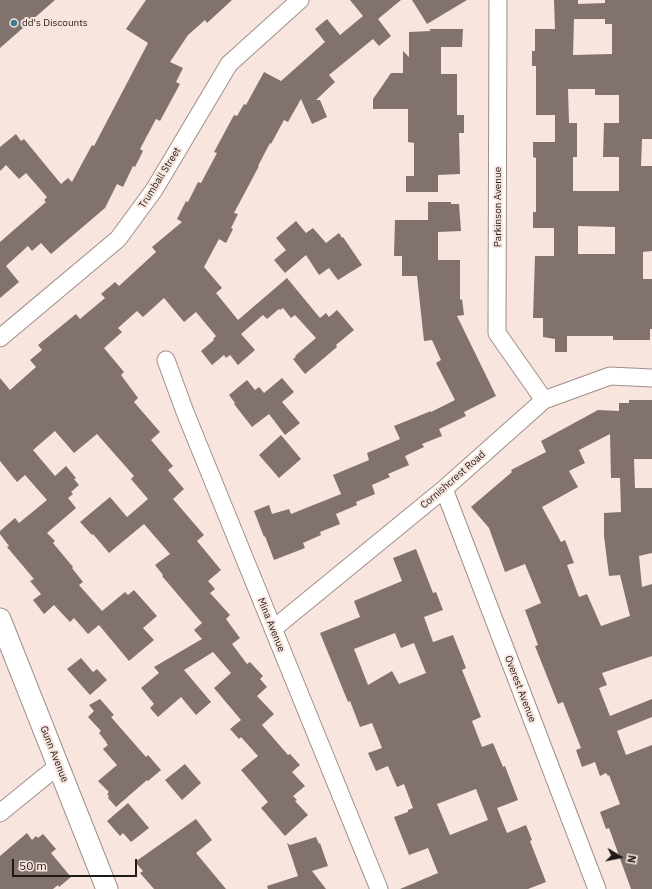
<!DOCTYPE html>
<html>
<head>
<meta charset="utf-8">
<style>
	body { margin:0 }
	#map { position:relative; width:652px; height:889px; overflow:hidden; background:#f7e5de; font-family:"IBM Plex Sans",sans-serif }
	canvas { display:block }
	.north { position:absolute; left:600px; top:837px; width:40px; height:40px; -webkit-text-stroke:3px #f7e5de; paint-order:stroke; rotate:100deg; font-size:11px; font-weight:700; line-height:16px; text-align:center; color:#1f1917 }
	.north::after { content:''; display:block; margin:auto; width:14px; height:18px; background:#1f1917; clip-path:polygon(50% 0,100% 100%,50% 72%,0 100%) }
	.scale { position:absolute; left:12px; top:859px; width:125px; height:18px; box-sizing:border-box; border:2px solid #1f1917; border-top:0; padding-left:5px; font-size:12px; line-height:14px; white-space:nowrap; color:#1f1917; -webkit-text-stroke:3px #f7e5de; paint-order:stroke }
</style>
</head>
<body>
<div id="map">
<canvas width="652" height="889"></canvas>
<div class="north">N</div>
<div class="scale">50 m</div>
</div>
<script>
const ctx = document.querySelector('canvas').getContext('2d');
ctx.lineJoin = 'round';
function paint(path, color) { ctx.fillStyle = color; ctx.fill(path, 'evenodd'); }
function trace(path, color, width, dash) { ctx.strokeStyle = color; ctx.lineWidth = width; ctx.lineCap = dash ? 'butt' : 'round'; ctx.setLineDash(dash || []); ctx.stroke(path); }
function label(font, color, halo, rows, align = 'center') {
  ctx.font = font + ' "IBM Plex Sans",sans-serif'; ctx.lineWidth = 4; ctx.setLineDash([]); ctx.textBaseline = 'middle'; ctx.strokeStyle = halo; ctx.fillStyle = color; for (const [text, x, y, turn = 0] of rows) {
    ctx.save(); ctx.translate(x, y); ctx.rotate((+turn || 0) * Math.PI / 180); ctx.textAlign = isNaN(turn) ? turn : align; if (halo) ctx.strokeText(text, 0, 0); ctx.fillText(text, 0, 0); ctx.restore();
  }
}
const building = new Path2D(`
	M0,0H55L0,48Z
	M146,0H232L207,23L205,20L188,35L170,62L183,68L176,82L180,84L160,121L156,119L140,149L143,151L135,167L133,166L123,187L117,184L105,208L51,254L41,243L32,251L28,246L6,266L19,282L0,298V242L46,202L44,200L47,197L26,173L19,179L6,165L0,171V147L16,134L21,141L24,139L61,184L68,178L72,182L92,145L94,146L148,43L126,29Z
	M350,0H401L378,19L391,36L379,46L373,39L329,75L335,82L316,100H320L327,117L312,124L301,99L288,122L284,120L271,144L270,143L258,166H259L234,213L238,214L231,228L233,229L226,243L219,239L204,267L222,288L216,293L238,320L287,278L320,318L326,313L329,317L337,310L354,330L336,345L337,347L305,374L293,359L296,357L295,356L316,338L295,315L291,318L283,308L280,310L279,309L267,319L263,315L241,334L255,350L238,365L230,355L226,358L224,355L212,365L201,351L214,340L213,339L216,336L196,312L184,322L164,298L143,317L137,311L118,328L122,332L104,348L124,372L121,375L138,398L134,402L160,432L151,440L173,466L168,470L184,489L173,499L204,535L197,541L221,570L208,581L215,589L210,593L230,615L226,619L240,638L232,644L247,664L250,662L263,676L260,679L267,687L257,696L274,714L262,725L288,755L290,754L300,765L292,772L305,786L293,796L297,800L295,801L308,815L285,836L261,808L268,802L241,770L258,756L241,737L239,739L230,729L241,720L214,688L231,673L213,652L184,670L211,702L196,715L181,697L158,717L150,708L154,704L141,688L159,673L154,667L202,639L194,630L202,623L162,576L163,575L155,565L170,554L144,524L109,553L93,534L92,535L80,522L110,497L127,517L148,499L131,479L134,476L97,434L74,453L55,431L33,450L55,476L66,466L76,478L74,479L79,485L71,492L73,494L68,498L76,508L47,533L55,541L53,543L73,567L72,568L83,582L79,585L102,611L125,592L128,595L134,590L157,616L143,628L154,640L129,661L99,625L88,634L74,618L70,622L54,605L44,614L33,600L41,594L30,581L34,579L7,547L9,546L0,534V531L15,518L19,523L47,500L25,475L17,482L0,461V378L10,390L36,367L30,360L42,350L38,345L76,314L80,319L105,298L101,294L115,282L119,286L156,252L152,247L182,222L177,219L186,201L188,202L198,182L201,183L217,153L214,152L234,115L237,116L244,104L246,105L264,72L281,81L325,42L315,29L327,19L340,35L363,16Z
	M412,0H467L427,24Z
	M554,0H578V4L605,3V0H652V139H642L641,166H652V251L643,252V279H652V329H650V340H613V336H567V352H555V339L543,337V318H533L535,256H554V228H533V212H536V158L533,157V142H555V115H536V66H532V51H535V29H555ZM574,19H605V24H612V54L573,55ZM568,89H595V95H619V123H604L603,157H619V191H573V157H577V123H569ZM578,226L615,227V254H578Z
	M429,29H463L462,47H441V74H457V115H464V133H459L460,174L438,175V192H406V176H414V143L408,142V109H373V99L391,73H403V51L409,57V32L431,31Z
	M428,202H451V204H459L461,231L438,232V260H460V300L462,299L464,315L457,316L496,396L464,412L466,416L439,429L442,436L422,444L424,447L405,456L409,465L388,474L390,477L372,485L375,494L356,502L357,505L336,514L340,524L320,532L321,535L303,543L305,548L274,560L265,536L264,537L254,511L269,505L272,514L289,509L291,514L341,494L333,475L369,460L367,453L400,439L394,426L431,411V412L455,400L436,363L441,360L432,340L424,341L417,276H402V256H394L395,220H428Z
	M296,221L306,233L313,228L326,243L339,233L342,238L343,237L362,265L338,280L329,268L319,275L306,255L285,273L274,260L286,250L276,238Z
	M282,378L294,392L282,402L300,423L285,435L269,414L252,427L234,404L235,403L229,395L247,380L255,390L259,387L264,393Z
	M629,400H652V459H634L635,488H652V553L639,556L642,587L652,584V656L602,673L607,685L599,688L610,716L652,699V717L617,731L626,755L652,745V889H631L609,828L606,829L600,812L620,804L609,775L608,776L606,773L600,776L595,762L582,767L576,750L581,748L563,702L558,704L535,646L538,645L525,610L541,603L525,564L505,572L489,528L471,507L512,472L511,470L546,452L541,441L598,410L619,411V403H629ZM610,434L611,478H620L621,512L604,513V536L609,576L620,575L630,616L601,626L587,594L579,597L567,565L574,563L565,540L561,542L542,507L578,487L569,471L585,463L579,450Z
	M281,435L301,459L279,478L259,455Z
	M416,549L433,593L436,592L443,610L424,617L433,642L453,635L466,668L462,670L481,717L472,721L482,747L493,743L503,767L505,766L518,800L497,808L507,833L526,825L532,840L530,841L546,882L528,889H400L438,873L428,848L409,855L394,817L408,812V810L413,808L404,784L397,787L388,766L376,771L368,753L382,748L372,723L360,727L350,701L348,702L320,633L360,617L354,601L402,581L393,558ZM395,633L401,648L414,643L426,673L399,684L392,671L368,685L354,649ZM476,789L488,820L450,835L437,804Z
	M81,658L93,672L97,669L107,680L90,695L67,669Z
	M100,699L114,715L111,717L146,757L148,755L161,770L148,781L147,780L116,807L108,798L109,796L107,794L109,792L98,781L117,765L103,749L108,745L106,743H107L99,733L101,731L88,717L94,711L89,705Z
	M185,764L201,783L182,800L165,780Z
	M128,803L149,828L131,842L123,833L120,836L107,821Z
	M196,819L212,840L196,853L226,889H154L140,873L143,871L135,862Z
	M27,833L32,840L36,836L38,838L43,834L56,849L51,853L71,877L59,887L58,885L53,889H0V856Z
	M316,837L319,844L320,843L328,866L312,871L326,889H268L267,886L298,876L287,843L290,845Z`);
const minor = new Path2D(`
	M498,0L497,333L544,400
	M0,338L118,239L154,190L229,64L300,0
	M166,360L185,412L379,889
	M444,489L597,889
	M273,629L444,489L544,400L610,376L652,378
	M0,813L59,765`);
const tertiary = new Path2D(`
	M0,619L107,889`);
const markers = [
	[14,23,4,"#3b7d8e"]
];
const poiNames = [
	["dd's Discounts",22,23]
];
const streetNames = [
	["Trumball Street",160,178,-58],
	["Parkinson Avenue",498,207,-90],
	["Cornishcrest Road",453,480,-41],
	["Mina Avenue",271,625,68],
	["Overest Avenue",520,689,69],
	["Gunn Avenue",54,754,68]
];
paint(building, '#82726d');
trace(minor, '#9f8f89', 19);
trace(tertiary, '#9f8f89', 23);
trace(minor, '#fff', 17);
trace(tertiary, '#fff', 21);
for (const [x, y, r, color] of markers) { const dot = new Path2D(); dot.arc(x, y, r, 0, 2 * Math.PI); ctx.fillStyle = color; ctx.fill(dot); trace(dot, '#f7e5de', 1.5); }
label('10px', '#1f1917', '#f7e5de', poiNames, 'left');
label('10px', '#1f1917', '#f7e5de', streetNames);
</script>
</body>
</html>
